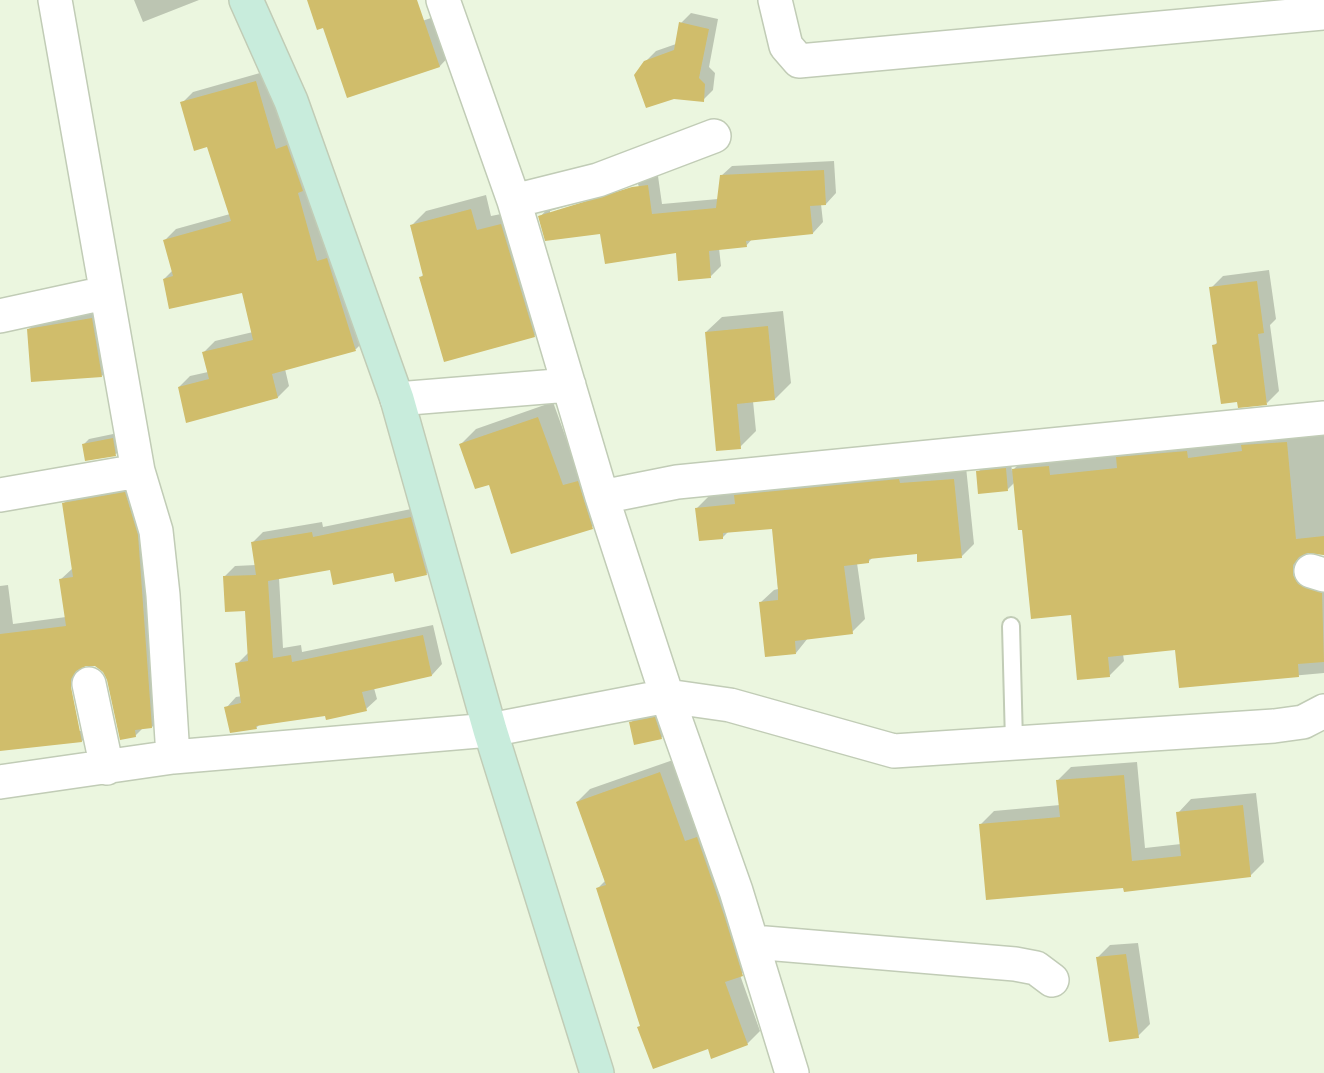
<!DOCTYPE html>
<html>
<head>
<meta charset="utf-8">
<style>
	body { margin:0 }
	canvas { display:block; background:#ebf6df }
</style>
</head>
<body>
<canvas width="1324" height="1073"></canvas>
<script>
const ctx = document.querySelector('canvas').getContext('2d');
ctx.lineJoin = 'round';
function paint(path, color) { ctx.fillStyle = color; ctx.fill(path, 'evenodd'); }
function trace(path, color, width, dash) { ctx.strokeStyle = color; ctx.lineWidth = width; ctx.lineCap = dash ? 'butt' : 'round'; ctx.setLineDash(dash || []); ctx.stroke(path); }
const shadow = new Path2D(`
	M134,0H199L143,22Z
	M315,0H411L419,22L443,14L455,50L440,66L348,96Z
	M691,13L718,19L709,67L715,73L713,90L703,100L645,62L656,51L676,44L681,23Z
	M267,71L367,338L356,349L285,369L289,386L278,397L179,387L190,376L208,372L204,352L215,341L253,332L243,291L164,279L173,270L165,240L176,229L230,214L208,145L182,103L193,92Z
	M834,161L836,193L826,204H821L823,222L813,233L752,239L746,246L719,248L721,266L711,276L677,252L540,217L550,206L643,177L658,176L662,204L718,199L721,176L732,166ZM638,184L639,187L550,214V211Z
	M486,195L491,216L516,211L549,321L534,336L420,278L424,274L412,225L426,211Z
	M1269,270L1276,319L1270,325L1279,391L1267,403L1214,346L1218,341L1211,288L1223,276Z
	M110,301L120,358L102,376L28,330L46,312Z
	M783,311L791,383L775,399L753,401L756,431L740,447L706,332L722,317Z
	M553,402L578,471L607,512L592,527L490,483L461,444L476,429Z
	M1324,425V555L1308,551L1307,560L1324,574V673L1180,686L1177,648L1123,654L1124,661L1109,676L1072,614L1015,482L1008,489L978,472L984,466L1011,463L1012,471L1028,455L1064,451L1065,460Z
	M118,433L121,449L116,454L83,445L89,439Z
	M966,467L974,544L961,557L918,552L873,557L868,562L857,563L865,619L852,632L808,638L796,653L761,602L774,590L778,589L773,527L729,531L723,537L697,508L710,495L738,493L748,483Z
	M136,482L163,716L152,727L143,728L135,736L104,671L96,665L82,666L93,730L82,741L0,750V586L8,585L13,624L66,617L60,580L73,568L63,504L74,493ZM68,680H71L82,731H78Z
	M421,507L437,563L426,574L332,569L279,578L283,648L301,645L302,652L433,625L442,664L432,675L374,688L377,699L366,709L260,724L256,728L226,708L236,697L242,696L237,664L249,652L246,609L224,577L235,566L256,565L252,543L263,532L322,522L323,527Z
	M660,713L667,732L661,738L631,723L636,717Z
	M673,760L755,962L740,975L760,1031L747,1044L709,1048L642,1025L597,889L605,881L577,802L590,789Z
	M1137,762L1145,848L1181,844L1178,813L1191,799L1256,793L1264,862L1250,876L1125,886L980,825L994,811L1060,805L1057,781L1071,767Z
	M1138,943L1150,1024L1138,1036L1098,957L1110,945Z`);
const building = new Path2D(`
	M307,0H417L440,67L347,98L323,28L317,30Z
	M679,22L709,29L699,78L705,84L704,102L674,99L646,108L634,75L644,61L674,50Z
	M256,81L276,149L287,145L303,191L298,193L317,261L327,258L356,351L272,374L278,398L186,423L178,387L209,379L202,352L253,340L242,293L169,309L163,279L173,276L163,240L231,221L207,147L194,151L180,102Z
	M824,170L826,205L810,206L813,234L746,241L747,247L709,251L711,278L678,281L676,253L605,264L600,234L545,241L538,216L632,187L648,185L652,214L716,208L720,175Z
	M471,209L477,230L501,224L535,337L444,362L419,277L423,276L410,225Z
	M1257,281L1264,333L1258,334L1267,405L1238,408L1237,402L1221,404L1212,345L1217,344L1209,287Z
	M92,318L102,377L31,382L27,329Z
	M768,326L775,400L737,404L741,449L716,451L705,332Z
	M538,417L563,485L578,481L593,529L511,554L489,485L475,489L459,444Z
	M113,438L116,456L85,461L82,444Z
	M1287,442L1296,539L1324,536V555L1307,553L1299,557L1293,565V575L1298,584L1322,593L1324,662L1298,664L1299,677L1179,688L1175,650L1108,657L1110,677L1077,680L1071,615L1031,619L1022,530H1018L1012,469L1049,466L1050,475L1117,468L1116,457L1187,451L1188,458L1242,451L1241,445Z
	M1006,468L1008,491L978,494L976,471Z
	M899,479L900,483L954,479L962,558L917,562V554L869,559V563L844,566L853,634L795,641L796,654L765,657L759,602L778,600V590L772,529L723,533V539L699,541L695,508L735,504L734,495Z
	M125,492L138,535L152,728L135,730L136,737L120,740L107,680L103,672L95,666H86L76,671L71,679V687L82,742L0,751V634L66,626L59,579L73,577L62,503Z
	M411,517L427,575L395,582L393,573L333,585L330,570L268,581L273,658L291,655L292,662L423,635L432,676L362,692L367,711L326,720L325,716L256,726L257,729L230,733L224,707L241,703L235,663L248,661L245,611L225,612L223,576L256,575L251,542L312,532L313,537Z
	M655,717L662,739L634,745L629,722Z
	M660,772L685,841L697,837L724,915L743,976L725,982L748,1045L711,1059L708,1049L653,1069L637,1027L640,1026L596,888L606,885L576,802Z
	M1124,775L1132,861L1181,856L1176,812L1243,805L1251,877L1124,892L1123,888L986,900L979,824L1060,817L1056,780Z
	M1126,954L1139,1038L1109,1042L1096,957Z`);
const lane = new Path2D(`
	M1011,626L1014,742`);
const street = new Path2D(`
	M55,0L138,471L156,531L163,595L173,757
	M775,0L786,46L799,61L1324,13
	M514,201L598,180L714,136
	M0,316L105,293
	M397,399L569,385
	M0,495L138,471
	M602,497L677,482L1324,418
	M1311,571L1324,575
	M89,684L107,768
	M0,782L173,757L490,730L667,696L602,497L514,201L443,0
	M753,942L1015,964L1036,968L1052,980
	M792,1073L736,891L667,696L730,705L894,751L1274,726L1303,722L1324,711`);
const secondary = new Path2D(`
	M246,0L291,101L397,399L490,730L597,1073`);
paint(shadow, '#0003');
paint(building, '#d0bd6b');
trace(lane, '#c1ccb6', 20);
trace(street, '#c1ccb6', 36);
trace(secondary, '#c1ccb6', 36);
trace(lane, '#fff', 16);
trace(street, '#fff', 33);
trace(secondary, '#c8ecdc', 33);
</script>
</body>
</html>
